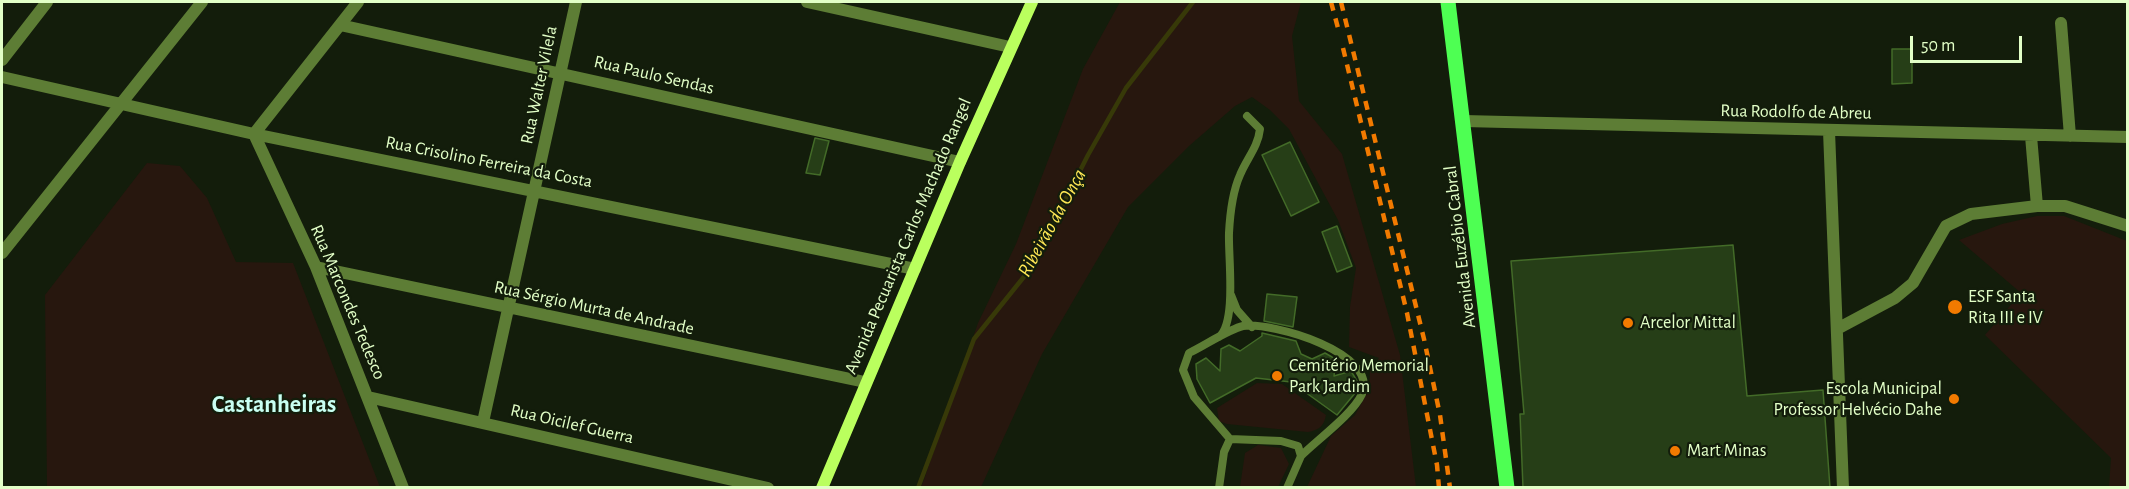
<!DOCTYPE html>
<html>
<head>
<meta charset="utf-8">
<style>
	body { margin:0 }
	#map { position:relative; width:2129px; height:489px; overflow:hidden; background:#131d0b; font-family:"Alegreya Sans",sans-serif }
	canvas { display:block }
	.frame { position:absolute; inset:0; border:3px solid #e2ffc7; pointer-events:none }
	.scale { position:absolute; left:1910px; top:36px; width:112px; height:27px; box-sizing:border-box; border:3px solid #e2ffc7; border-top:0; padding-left:8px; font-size:18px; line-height:21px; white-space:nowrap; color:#e2ffc7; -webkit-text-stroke:4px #131d0b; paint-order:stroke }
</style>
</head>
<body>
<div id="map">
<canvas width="2129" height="489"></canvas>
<div class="frame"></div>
<div class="scale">50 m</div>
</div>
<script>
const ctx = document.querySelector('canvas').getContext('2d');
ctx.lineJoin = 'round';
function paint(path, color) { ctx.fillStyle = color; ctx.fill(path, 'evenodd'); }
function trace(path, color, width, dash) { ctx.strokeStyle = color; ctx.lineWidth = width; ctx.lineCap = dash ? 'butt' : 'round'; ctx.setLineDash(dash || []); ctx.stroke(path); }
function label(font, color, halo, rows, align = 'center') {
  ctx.font = font + ' "Alegreya Sans",sans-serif'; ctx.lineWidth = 4.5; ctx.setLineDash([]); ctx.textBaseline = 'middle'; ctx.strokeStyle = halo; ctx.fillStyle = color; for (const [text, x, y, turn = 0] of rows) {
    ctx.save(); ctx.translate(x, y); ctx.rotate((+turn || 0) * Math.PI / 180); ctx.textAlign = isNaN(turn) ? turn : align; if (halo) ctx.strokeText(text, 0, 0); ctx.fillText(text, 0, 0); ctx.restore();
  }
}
const green = new Path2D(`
	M1120,2H1301L1292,36L1299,101L1342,154L1400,355L1416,487H1307L1331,436L1355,415L1369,390L1370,371L1379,358L1349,347L1350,307L1356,268L1338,220L1289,129L1270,110L1252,97L1235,106L1189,146L1128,207L1042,354L981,487L921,488L978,323L1016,244L1083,69Z
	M147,163L180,166L207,198L236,262L293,263L380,487H47L45,295Z
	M2037,216H2064L2127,241V487H2109L2111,458L1985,335L2021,293L1959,240L2002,224Z
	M1257,383L1282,384L1326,415C1324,426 1319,430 1308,432L1227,424L1219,421L1217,408Z
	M1258,445L1281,448L1289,464L1278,487H1240L1245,453Z`);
const stream = new Path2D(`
	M918,488L974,339L1031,268L1088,155L1126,88L1193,2`);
const building = new Path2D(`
	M1892,49H1912V83L1892,84Z
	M815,138L829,141L820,175L806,173Z
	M1290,142L1319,202L1291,216L1262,155Z
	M1337,226L1352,266L1337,272L1322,232Z
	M1733,245L1747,396L1823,390L1830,488H1523L1520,414H1524L1511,261Z
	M1267,294L1297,297L1293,327L1264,321Z
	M1262,333L1296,341L1301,354L1312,359L1325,353L1332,357L1336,360L1334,376L1351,371L1357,381L1356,392L1337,415L1291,382L1256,378L1210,403L1197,379L1196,364L1206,358L1220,371L1221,349L1229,345L1240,351L1262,336Z`);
const lane = new Path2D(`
	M1231,295L1237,310L1252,327
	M1219,337C1237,322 1228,257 1229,233C1230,214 1232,193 1240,175C1247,158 1258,147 1260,129L1247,116
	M1230,439L1194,397L1183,370L1189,353C1204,346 1229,329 1243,326C1273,322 1379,353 1362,394C1353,414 1317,440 1301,456
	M1219,488L1224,452L1230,439L1281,441L1298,446L1301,456L1287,488`);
const street = new Path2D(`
	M358,2L254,134L316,267L403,488
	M807,2L1010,47
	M2061,23L2070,136
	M340,25L960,162
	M2,60L47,2
	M2,77L254,134L915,269
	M1464,121L2128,137
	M1829,131L1843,488
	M2031,136L2037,206
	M2,253L202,2
	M316,267L865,382
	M1837,329L1895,298L1913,283L1946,226L1971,214L2037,206H2065L2128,226
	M368,397L768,488
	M483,422L576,2`);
const secondary = new Path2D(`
	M822,488L960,162L1032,2`);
const primary = new Path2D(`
	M1448,2L1507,488`);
const rail = new Path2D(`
	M1331,2L1338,28
	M1341,2L1424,339L1440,415L1450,488
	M1343,48L1407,313L1437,465L1439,488`);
const markers = [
	[1955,307,8,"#f27a00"],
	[1628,323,6,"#f27a00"],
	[1277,376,6,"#f27a00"],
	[1954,399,6,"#f27a00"],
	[1675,451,6,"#f27a00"]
];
const streetNames = [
	["Rua Paulo Sendas",654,75,13],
	["Rua Walter Vilela",539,85,-78],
	["Rua Rodolfo de Abreu",1796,112,1],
	["Rua Crisolino Ferreira da Costa",489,162,11],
	["Avenida Pecuarista Carlos Machado Rangel",908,236,-67],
	["Avenida Euzébio Cabral",1460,247,-97],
	["Rua Marcondes Tedesco",348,302,67],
	["Rua Sérgio Murta de Andrade",594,308,12],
	["Rua Oicilef Guerra",572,424,13]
];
const poiNames = [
	["ESF Santa",1968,297],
	["Rita III e IV",1968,318],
	["Arcelor Mittal",1640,323],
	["Cemitério Memorial",1289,366],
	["Park Jardim",1289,387],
	["Escola Municipal",1942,389,"right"],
	["Professor Helvécio Dahe",1942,410,"right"],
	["Mart Minas",1687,451]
];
const waterNames = [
	["Ribeirão da Onça",1052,223,-61]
];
const districtNames = [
	["Castanheiras",274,405]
];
paint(green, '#27170e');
trace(stream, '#373908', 4.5);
paint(building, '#263e17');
trace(building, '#436b28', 1.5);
trace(lane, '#5d7d35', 8);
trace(street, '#5d7d35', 12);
trace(secondary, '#baff5e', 12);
trace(primary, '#4eff53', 15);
trace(rail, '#f27a00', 4.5, [9, 8]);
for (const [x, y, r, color] of markers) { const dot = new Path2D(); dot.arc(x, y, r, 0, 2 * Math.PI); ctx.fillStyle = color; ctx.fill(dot); trace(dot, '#131d0b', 2); }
label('18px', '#e2ffc7', '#131d0b', streetNames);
label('18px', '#e2ffc7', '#131d0b', poiNames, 'left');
label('italic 20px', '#ffe855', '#131d0b', waterNames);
label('bold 24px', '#c9fff2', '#131d0b', districtNames);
</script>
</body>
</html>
